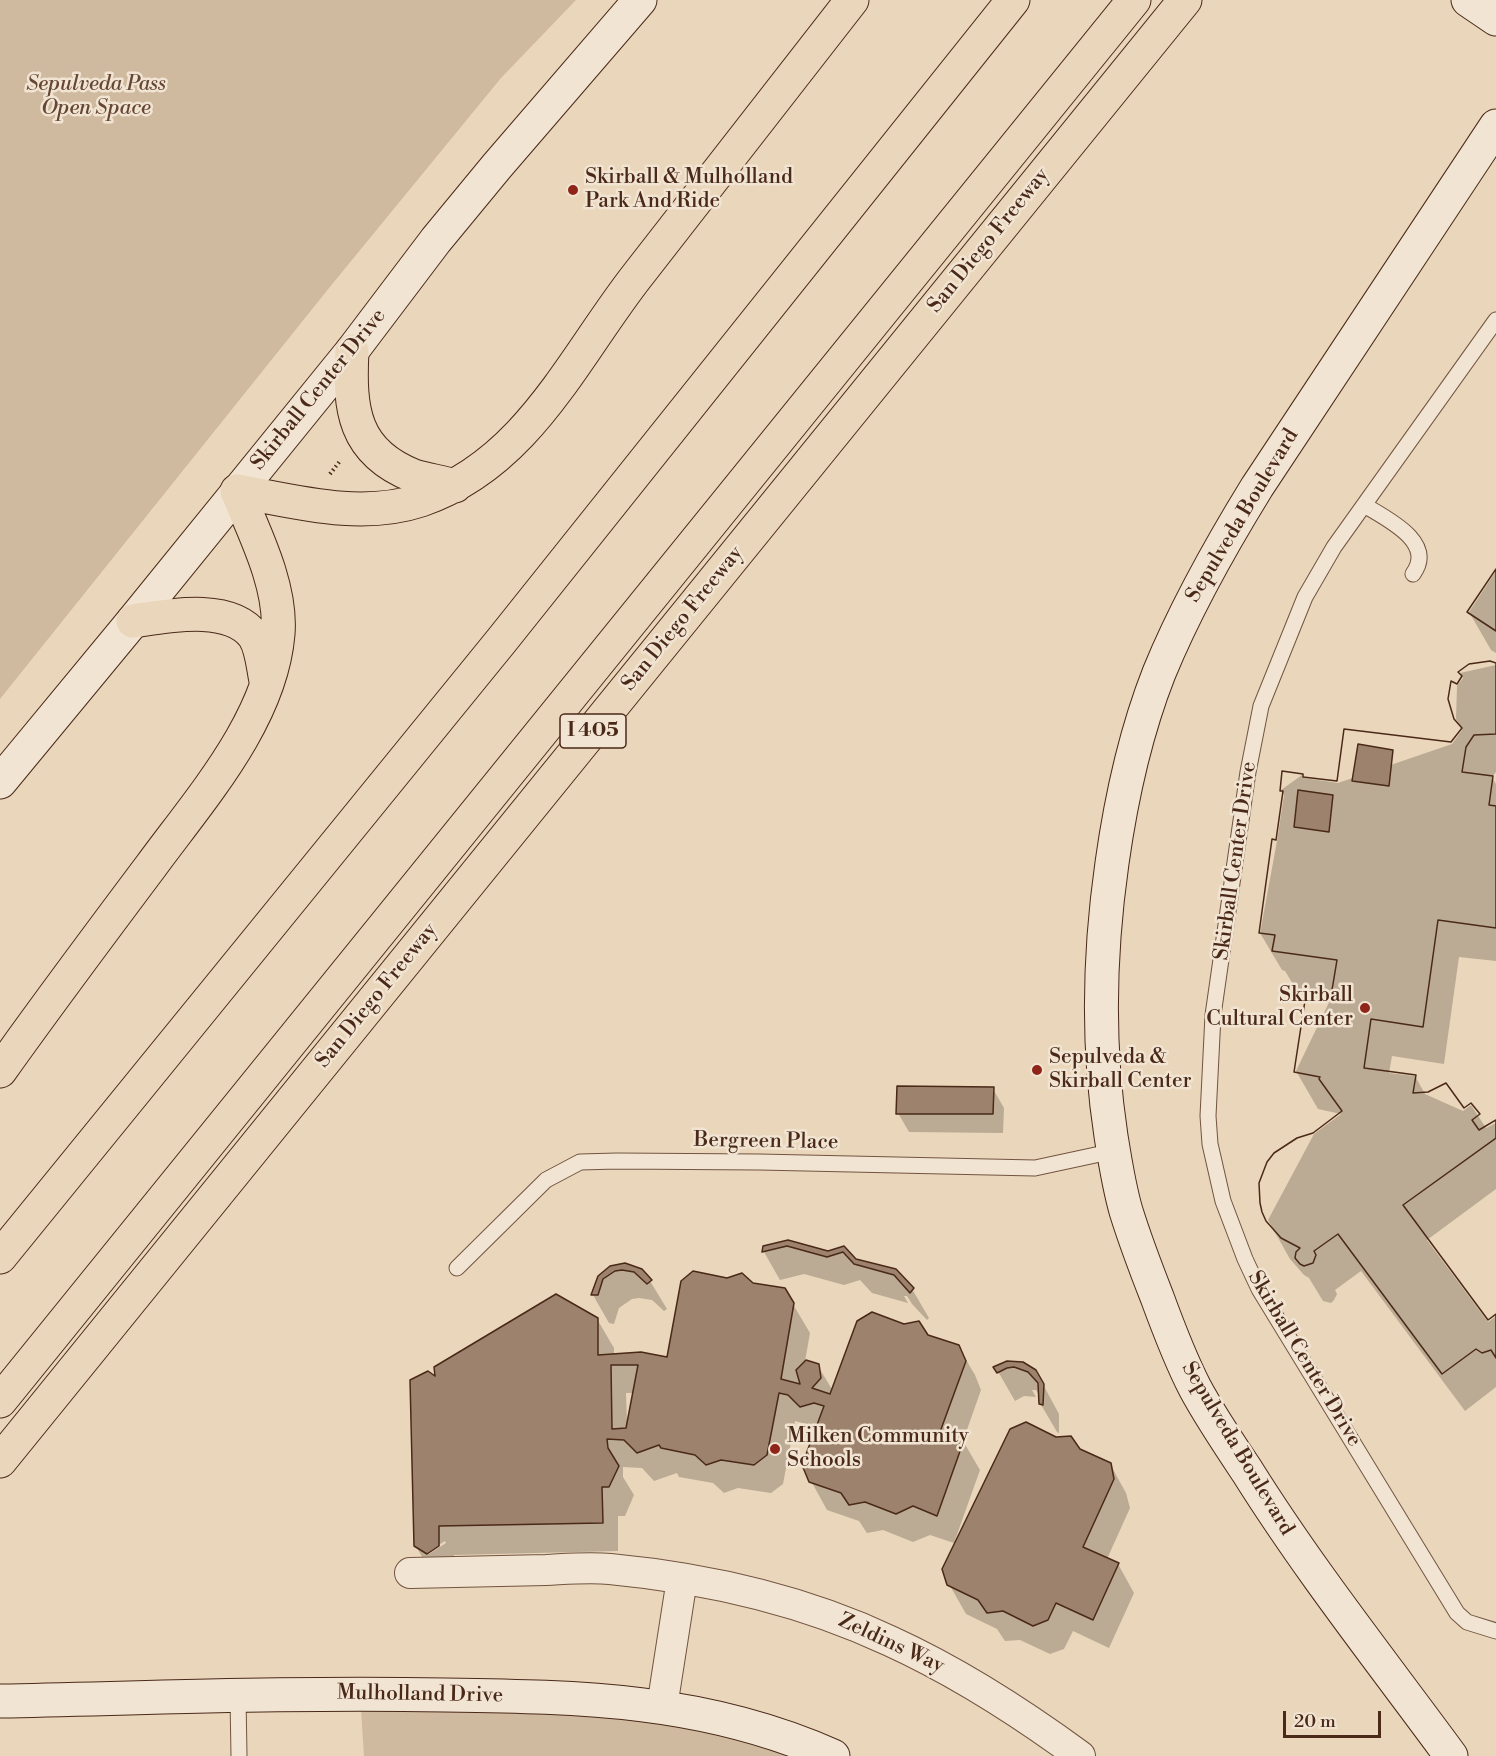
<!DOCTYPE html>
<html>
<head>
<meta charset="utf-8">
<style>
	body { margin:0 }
	#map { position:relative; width:1496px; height:1756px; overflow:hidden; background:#ead6ba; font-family:"Libre Bodoni",serif }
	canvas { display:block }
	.scale { position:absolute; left:1283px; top:1711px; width:98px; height:27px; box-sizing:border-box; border:3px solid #4a2919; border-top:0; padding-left:8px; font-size:18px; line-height:21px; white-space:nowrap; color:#4a2919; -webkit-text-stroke:4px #f1e4d2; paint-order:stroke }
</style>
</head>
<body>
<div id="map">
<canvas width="1496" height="1756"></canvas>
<div class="scale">20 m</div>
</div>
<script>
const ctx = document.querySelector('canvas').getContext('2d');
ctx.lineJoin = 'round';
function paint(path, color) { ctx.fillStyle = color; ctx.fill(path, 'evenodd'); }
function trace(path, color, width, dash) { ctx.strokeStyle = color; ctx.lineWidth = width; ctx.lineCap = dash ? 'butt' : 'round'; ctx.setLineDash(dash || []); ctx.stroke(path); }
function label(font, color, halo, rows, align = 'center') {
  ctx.font = font + ' "Libre Bodoni",serif'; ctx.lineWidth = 5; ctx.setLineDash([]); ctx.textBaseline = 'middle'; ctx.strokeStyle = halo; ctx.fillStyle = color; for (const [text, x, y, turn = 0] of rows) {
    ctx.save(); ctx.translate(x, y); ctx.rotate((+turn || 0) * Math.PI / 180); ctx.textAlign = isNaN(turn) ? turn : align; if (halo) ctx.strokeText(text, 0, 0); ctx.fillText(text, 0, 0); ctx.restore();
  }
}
const green = new Path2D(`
	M0,0H576L501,78L329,288L0,699Z
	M360,1693L553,1697L833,1756H364Z`);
const shadow = new Path2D(`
	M1496,571V653L1491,650L1469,612Z
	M1496,665V772L1492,777L1496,784V961L1459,957L1444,1064L1392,1056L1389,1073L1415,1076L1425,1094L1463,1111L1471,1105L1486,1128L1496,1123V1189L1427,1240L1488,1322L1496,1316V1387L1465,1411L1361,1271L1335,1290L1337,1294L1334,1300L1331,1303L1323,1301L1309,1278L1304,1275L1290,1259L1268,1220L1314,1134L1341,1114L1318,1109L1296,1071L1333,994L1296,989L1285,971L1282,970L1260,933L1277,841L1284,795L1281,790L1302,775L1304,778L1338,783L1452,744L1462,730L1456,719L1457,686L1463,678L1460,673Z
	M993,1089L1004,1108L1003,1133L909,1132L898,1113Z
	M788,1241L828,1252L843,1248L855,1260L895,1271L912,1289L929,1318L927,1320L912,1304L907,1296H904L908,1303L872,1293L860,1280L844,1285L804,1274L780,1280L764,1252V1247Z
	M618,1265L647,1276L667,1309L664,1311L652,1300L639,1298L632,1299L619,1308L614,1324L609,1323L593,1295L599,1276Z
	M752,1284L784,1289L810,1333L805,1361L818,1366L833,1391L928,1336L958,1346L975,1375L981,1390L963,1441L980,1470L954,1543L930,1535L913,1542L883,1530L867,1533L859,1521L827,1510L811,1481L816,1433L806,1424L795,1421L783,1484L771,1493L738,1488L724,1493L713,1483L679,1477L677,1473L654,1481L642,1468L623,1467V1477L634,1495L625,1516H618V1551L454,1555L455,1575H432L416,1546L597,1319L614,1348V1355L668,1359ZM626,1393H634L628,1423H627ZM445,1541L446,1543L429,1554V1551Z
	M1008,1362L1039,1377L1059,1414V1433L1057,1432L1040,1403L1041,1405L1044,1404L1036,1390H1032L1036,1397L1024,1396L1015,1401L996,1368Z
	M1079,1450L1110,1464L1126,1493L1130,1508L1107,1559L1118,1564L1134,1593L1109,1648L1073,1631L1064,1649L1050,1654L1020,1640L1005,1641L997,1629L966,1614L949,1584Z`);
const building = new Path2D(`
	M1496,569V631L1467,612Z
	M1496,569V631L1467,612Z
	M1490,661L1496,663V734L1474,735L1466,747L1462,772L1493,776L1489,805L1496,806V928L1438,920L1423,1027L1371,1019L1364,1068L1416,1075L1413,1093L1428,1092L1446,1083L1464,1108L1471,1103L1480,1114L1472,1120L1479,1130L1496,1120V1138L1403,1205L1488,1320L1496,1314V1358L1491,1350L1482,1353L1476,1349L1442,1374L1338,1234L1314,1251L1316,1255L1313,1263L1304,1266L1300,1264L1295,1258L1296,1252L1300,1248L1281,1238L1266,1221L1262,1212L1260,1203L1259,1183L1267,1162L1274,1153L1297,1138L1313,1133L1342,1111L1319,1079L1320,1077L1294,1072L1306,994L1331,996L1337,960L1272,951L1275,935L1259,933L1272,839L1276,840L1283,791H1280L1282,771L1303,774V777L1337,781L1344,729L1451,742L1462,728L1454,719L1448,699L1451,681L1457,684L1462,676L1458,672L1469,664ZM1358,744L1393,750L1389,786L1352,781ZM1298,790L1333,795L1329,832L1294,827Z
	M1490,661L1496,663V734L1474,735L1466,747L1462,772L1493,776L1489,805L1496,806V928L1438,920L1423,1027L1371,1019L1364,1068L1416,1075L1413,1093L1428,1092L1446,1083L1464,1108L1471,1103L1480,1114L1472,1120L1479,1130L1496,1120V1138L1403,1205L1488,1320L1496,1314V1358L1491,1350L1482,1353L1476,1349L1442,1374L1338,1234L1314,1251L1316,1255L1313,1263L1304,1266L1300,1264L1295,1258L1296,1252L1300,1248L1281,1238L1266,1221L1262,1212L1260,1203L1259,1183L1267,1162L1274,1153L1297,1138L1313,1133L1342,1111L1319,1079L1320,1077L1294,1072L1306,994L1331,996L1337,960L1272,951L1275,935L1259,933L1272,839L1276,840L1283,791H1280L1282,771L1303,774V777L1337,781L1344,729L1451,742L1462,728L1454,719L1448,699L1451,681L1457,684L1462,676L1458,672L1469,664Z
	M897,1086L994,1087L993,1114H896Z
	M788,1240L828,1251L844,1246L856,1259L896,1269L914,1288L910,1293L894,1275L854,1264L843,1252L827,1257L787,1246L762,1252L763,1246Z
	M625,1263L642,1269L652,1280L647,1284L634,1272L622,1270L615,1271L603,1279L598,1295H591L598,1276L610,1266Z
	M693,1271L727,1278L742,1273L753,1283L785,1288L794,1303L781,1379L800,1384L796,1370L806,1360L819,1364L821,1378L812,1388L830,1394L857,1321L872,1312L904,1324L919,1321L928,1335L959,1345L966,1361L940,1432L964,1440L937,1516L913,1506L896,1514L865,1502L849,1505L841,1493L809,1482L802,1465L824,1406L814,1403L800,1407L788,1395L779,1393L767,1455L754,1465L721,1460L706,1465L695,1455L661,1448L659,1445L637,1453L624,1440L607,1439L608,1448L619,1466L609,1487H602L603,1523L439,1526V1546L427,1554L414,1546L410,1380L428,1371L435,1376L434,1367L556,1294L598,1318V1355L641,1352L667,1357L681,1281ZM611,1365H638L626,1428L612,1429Z
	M1007,1361L1023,1362L1036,1370L1044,1384L1043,1405L1039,1404L1038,1383L1028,1372L1014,1367L1007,1368L997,1373L993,1367Z
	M1026,1422L1056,1437L1071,1436L1080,1449L1111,1463L1114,1479L1083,1547L1119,1563L1093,1620L1056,1603L1048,1620L1033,1626L1003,1611L987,1613L978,1600L947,1585L942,1569L1010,1429Z`);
const path = new Path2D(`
	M330,474L340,461`);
const service = new Path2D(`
	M1496,320L1334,547L1305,597L1261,706L1248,772L1213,1015L1208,1116L1210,1144L1223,1201L1245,1259L1259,1289L1457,1613L1467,1622L1496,1631
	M1364,505C1387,519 1436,542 1413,574
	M457,1268L546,1180L580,1162L617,1161L759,1162L1035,1168L1114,1151
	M238,1697L239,1756`);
const minor = new Path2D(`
	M410,1573C455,1572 501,1571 546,1570C567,1569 589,1567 610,1569C705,1578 803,1600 890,1641C958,1672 1020,1712 1080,1756
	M662,1707L682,1579`);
const secondary = new Path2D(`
	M1468,0L1496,19
	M0,782L133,621L352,351L436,240L497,166L640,0
	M0,1701C148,1698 297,1692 445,1695C582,1697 705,1699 833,1756
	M1451,1756C1382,1662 1309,1570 1247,1471C1229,1444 1210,1416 1195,1388C1180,1359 1168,1327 1157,1297C1146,1269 1135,1240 1126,1211C1119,1187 1115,1161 1111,1136C1097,1045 1099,954 1112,863C1121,799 1135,734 1159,673C1186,607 1220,547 1257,487L1496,126`);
const motorway = new Path2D(`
	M352,351C349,409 353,452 414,476C427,480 442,482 455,486
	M237,491C297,502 361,520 421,500C527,464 573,358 637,276C709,184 781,92 852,0
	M133,621C167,616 230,603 254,636C262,648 263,667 266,681
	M0,1071C49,1002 100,934 151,866C200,799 271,720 278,634C282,587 255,534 237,491
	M0,1257L502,640L1013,0
	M0,1401L1134,0
	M0,1461L1185,0`);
const markers = [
	[573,190,6,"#8f2418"],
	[1365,1008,6,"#8f2418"],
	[1037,1070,6,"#8f2418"],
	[775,1449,6,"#8f2418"]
];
const shields = [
	[593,731,66]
];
const shieldNames = [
	["I 405",593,731]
];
const parkNames = [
	["Sepulveda Pass",96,85],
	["Open Space",96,109]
];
const poiNames = [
	["Skirball & Mulholland",585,178],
	["Park And Ride",585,202],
	["Skirball",1353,996,"right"],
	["Cultural Center",1353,1020,"right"],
	["Sepulveda &",1049,1058],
	["Skirball Center",1049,1082],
	["Milken Community",787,1437],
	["Schools",787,1461]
];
const streetNames = [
	["San Diego Freeway",989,241,-51],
	["Skirball Center Drive",319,390,-51],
	["Sepulveda Boulevard",1243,516,-59],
	["San Diego Freeway",683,619,-51],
	["Skirball Center Drive",1236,861,-82],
	["San Diego Freeway",377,996,-51],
	["Bergreen Place",766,1142,1],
	["Skirball Center Drive",1304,1359,59],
	["Sepulveda Boulevard",1237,1449,59],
	["Zeldins Way",891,1644,25],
	["Mulholland Drive",420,1695,1]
];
paint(green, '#cfb99f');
paint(shadow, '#0003');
paint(building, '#9d836d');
trace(building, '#4a2919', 1.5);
trace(service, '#725441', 17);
trace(minor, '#725441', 32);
trace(secondary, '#4a2919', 35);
trace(motorway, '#4a2919', 35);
trace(path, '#4a2919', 4, [1.5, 3]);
trace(service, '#f1e4d2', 15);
trace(minor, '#f1e4d2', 30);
trace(secondary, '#f1e4d2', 33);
trace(motorway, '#ead6ba', 33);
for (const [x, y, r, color] of markers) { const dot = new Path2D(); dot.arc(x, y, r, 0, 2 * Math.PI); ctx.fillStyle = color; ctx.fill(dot); trace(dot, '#f1e4d2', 2); }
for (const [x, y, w] of shields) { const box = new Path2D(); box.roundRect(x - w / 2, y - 17, w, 34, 4.5); ctx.fillStyle = '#f1e4d2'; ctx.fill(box); trace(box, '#4a2919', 1.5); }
label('bold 20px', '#4a2919', null, shieldNames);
label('italic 21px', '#654634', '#f1e4d2', parkNames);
label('21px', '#4a2919', '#f1e4d2', poiNames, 'left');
label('21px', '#4a2919', '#f1e4d2', streetNames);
</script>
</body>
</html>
